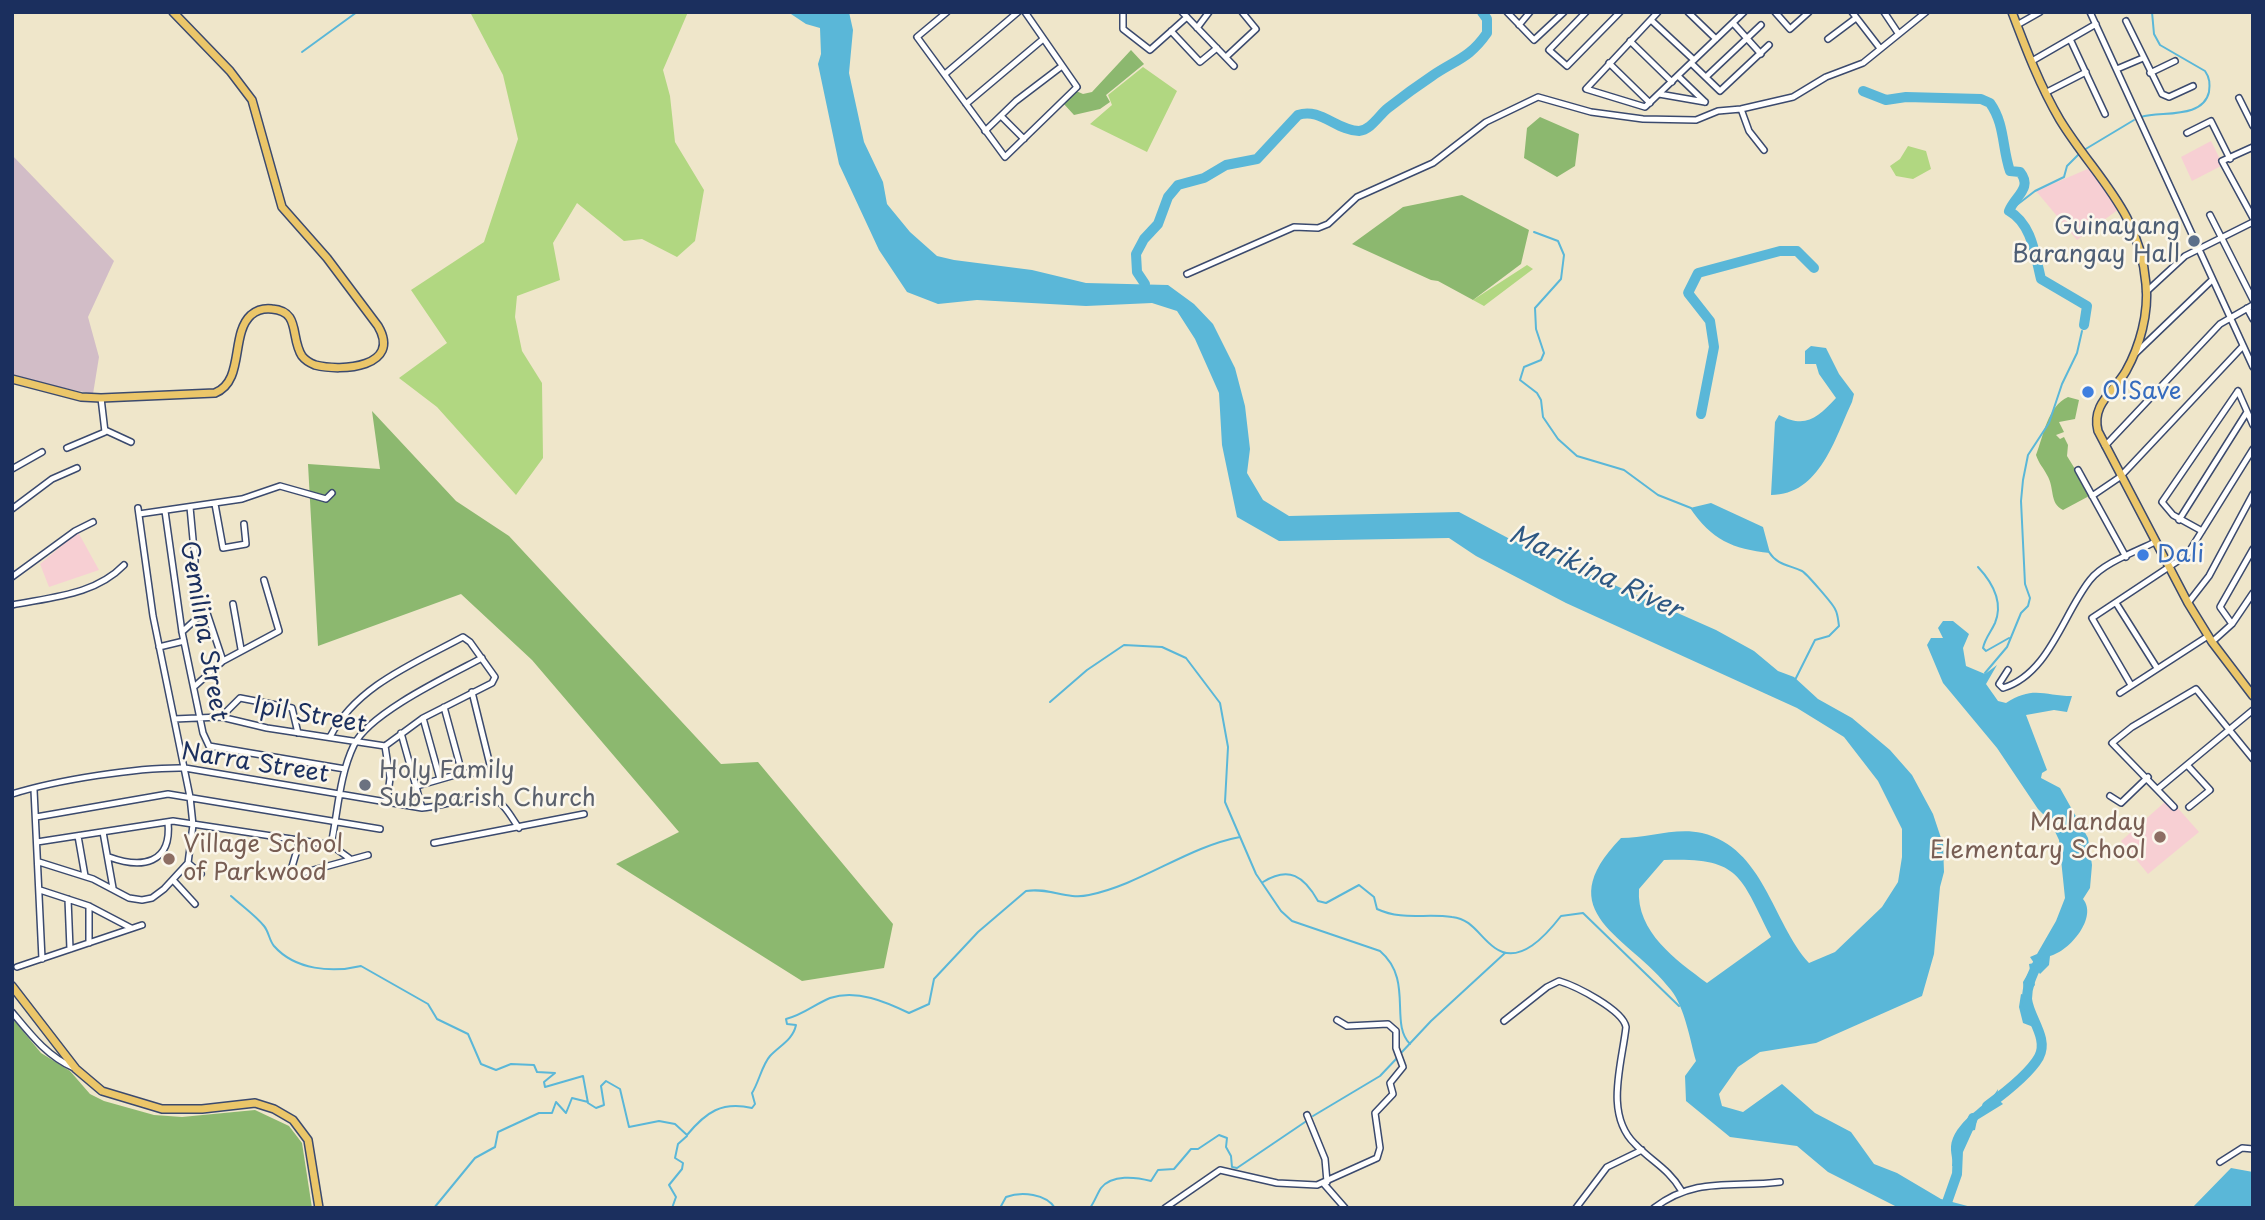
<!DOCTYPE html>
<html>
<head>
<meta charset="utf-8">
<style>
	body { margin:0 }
	#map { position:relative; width:2265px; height:1220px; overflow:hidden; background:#efe6ca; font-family:"Playpen Sans",sans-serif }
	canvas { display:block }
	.frame { position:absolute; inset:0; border:14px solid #1b2f5e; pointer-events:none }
</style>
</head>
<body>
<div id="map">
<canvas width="2265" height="1220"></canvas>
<div class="frame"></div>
</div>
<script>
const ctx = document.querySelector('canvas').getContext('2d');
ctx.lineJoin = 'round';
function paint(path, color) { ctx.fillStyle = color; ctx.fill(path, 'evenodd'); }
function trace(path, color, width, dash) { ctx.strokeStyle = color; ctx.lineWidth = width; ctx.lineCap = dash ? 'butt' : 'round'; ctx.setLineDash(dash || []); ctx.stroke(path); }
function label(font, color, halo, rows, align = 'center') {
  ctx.font = font + ' "Playpen Sans",sans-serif'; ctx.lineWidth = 5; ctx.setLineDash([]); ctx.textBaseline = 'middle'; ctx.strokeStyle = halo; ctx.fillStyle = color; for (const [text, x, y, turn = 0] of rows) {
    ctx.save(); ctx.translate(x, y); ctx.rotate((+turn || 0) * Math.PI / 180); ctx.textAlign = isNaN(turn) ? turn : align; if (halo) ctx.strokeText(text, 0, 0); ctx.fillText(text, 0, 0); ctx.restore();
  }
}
const built = new Path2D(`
	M2211,141L2223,165L2192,181L2181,157Z
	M2090,168L2119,209L2077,240L2036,191Z
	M78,532L99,570L49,587L40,564Z
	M2166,801L2173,809L2176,806L2199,832L2148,874L2121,841Z`);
const industrial = new Path2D(`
	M12,155L114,261L88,317L99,357L93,394L12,377Z`);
const green = new Path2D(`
	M470,12H688L663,70L670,96L675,142L704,190L695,241L677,257L642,239L624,241L577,203L553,243L560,280L517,296L515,317L522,351L542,383L543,458L516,495L437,407L399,378L447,343L411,290L484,242L518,139L503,75Z
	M1143,67L1177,91L1147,152L1090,124L1112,105L1108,95Z
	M1908,146L1926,151L1931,169L1913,179L1896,176L1890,166L1900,159Z
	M1527,265L1533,269L1484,306L1473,300Z`);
const forest = new Path2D(`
	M1131,50L1144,64L1106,95L1110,102L1100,109L1074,115L1063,103L1074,90L1083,94L1092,92Z
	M1540,117L1579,134L1575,166L1557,177L1524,158L1527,128Z
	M1462,195L1529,230L1521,264L1473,300L1438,281L1431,280L1352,244L1403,207Z
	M2068,397L2079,400L2075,419L2059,422L2064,432L2056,435L2060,439L2064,437L2068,445L2067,456L2091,495L2063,510C2049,503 2055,488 2047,475C2043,467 2039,464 2036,455C2044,435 2047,407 2068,397Z
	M372,411L456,501L509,536L721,764L758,762L893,924L884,968L802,981L616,864L679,832L532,660L461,594L318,646L308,464L380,469Z
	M12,1018L41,1053L70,1071L90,1094L104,1101L154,1115L182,1117L255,1110L289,1126L302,1143L312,1208H12Z`);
const water = new Path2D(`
	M788,12H849L853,30L849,73L864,142L883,182L887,204L910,232L937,256L954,260L1032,270L1086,283L1168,285L1194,304L1213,324L1235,368L1245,406L1250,449L1247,473L1263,500L1289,516L1459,512L1508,538L1716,630L1754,651L1778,671L1794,677L1818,699L1852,718L1890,750L1912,775L1933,814L1943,844L1944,872L1940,887L1934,954L1922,996L1816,1043L1760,1052L1738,1067L1719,1094L1722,1106L1743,1112L1782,1084L1815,1113L1851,1132L1874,1164L1897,1173L1941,1199L1975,1208H1899L1828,1172L1797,1146L1730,1137L1686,1101L1685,1076L1696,1061C1690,1040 1685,1008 1671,990C1629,935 1547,914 1621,838C1647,838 1676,827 1702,833C1764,848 1772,922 1809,963L1835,952L1882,907L1898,882L1902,857V829L1878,781L1844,737L1797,708L1566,603L1476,556L1449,538L1279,541L1237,517L1222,445L1219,393L1195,339L1177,311L1152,303L1086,306L977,300L938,304L907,292L879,250L839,164L818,64L821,54L820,28L806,24ZM1664,860C1741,857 1740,876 1771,937L1707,983C1676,960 1636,932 1639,889Z
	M1811,346L1826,348L1839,374L1854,394L1852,402C1835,438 1820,495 1771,495L1775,422L1779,415C1806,429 1817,418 1836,398L1819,374L1816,364H1805V351Z
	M1711,503L1763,527L1770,553C1732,549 1712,540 1690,508Z
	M1943,621H1953L1969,634L1963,648L1966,666L1985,674L1997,665L1986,684L1998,701L2006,703C2033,685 2045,696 2072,696L2067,712L2054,710L2026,715L2047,770L2042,773L2041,778L2060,788L2088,838L2092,865L2090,888L2083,899C2098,917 2070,951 2050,956L2049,965L2040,974L2038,971L2031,973L2035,985L2025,996L2029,1016L2042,1029L2037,1033L2036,1041V1028L2023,1023L2019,1007L2021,994L2024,995L2023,982L2030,970L2029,964L2034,963L2030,957L2037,954L2056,921L2065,898L2059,840L2050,821L2038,809L1997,748L1943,683L1927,645L1931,638H1943L1938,628Z
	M1998,1089L1997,1098L2003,1104L1977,1120L1975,1130L1970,1131L1969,1126L1966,1127L1956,1153L1957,1166H1952C1954,1158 1948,1150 1953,1138C1963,1115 1991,1103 1998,1089Z
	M2231,1168L2253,1172V1208H2192Z`);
const stream = new Path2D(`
	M302,52L357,12
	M2141,117C2162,111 2203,119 2209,92C2210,84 2210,78 2205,71L2160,45L2154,34L2152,12
	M2084,150L2134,120
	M2009,211L2035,191L2064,177L2067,166L2079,154
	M1534,232L1558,241L1564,255L1561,279L1535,308L1536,329L1544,353L1541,360L1524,367L1520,380L1537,393L1541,400L1543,417L1558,439L1577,456L1624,470L1658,495L1691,508
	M1769,552C1777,565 1789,565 1802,571C1806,573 1833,604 1835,609C1838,614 1838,620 1839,626L1829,636L1815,640L1795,680
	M1978,567C1992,582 2004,601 1995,623C1991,632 1985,638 1983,648L1986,651L2009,638
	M1985,673L2007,647L2021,613L2028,606L2030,598L2025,584L2021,501L2023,480L2028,455L2049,423L2062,384L2077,353L2082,331
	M1050,702L1087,670L1124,645L1162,647L1186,658L1220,703L1228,747L1225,802L1256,874L1281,911L1292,921L1380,951C1414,980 1389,1023 1410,1044
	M1263,882C1289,866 1304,876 1318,901L1326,903L1359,885L1374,897L1377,909C1403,921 1425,913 1452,917C1473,919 1479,937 1495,948C1520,966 1547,934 1561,916L1583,913L1679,1006
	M231,896C242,906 255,915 264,926C269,932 269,940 274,946C295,970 332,973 361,966L428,1004L437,1019L468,1034L481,1064L496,1070L511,1064L534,1065L537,1072L555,1073L544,1082L545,1087L583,1076L588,1103L596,1108L604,1105L601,1086L606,1081L620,1089L629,1127L659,1121L675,1124L687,1135C706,1112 722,1101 752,1108L755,1104L752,1093C759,1082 762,1065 770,1056C779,1046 793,1040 796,1025L787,1024L786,1019C803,1015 815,1004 830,998C857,989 886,1002 909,1013L929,1004L934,979L978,932L1026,891C1049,887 1066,900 1089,895C1142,884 1187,847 1240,837
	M1401,1053L1431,1021L1505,953
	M1313,1116L1380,1076L1398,1057
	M434,1208L475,1158L495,1147L498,1132L539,1113H552L556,1102L566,1113L572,1098L588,1102
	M672,1208L676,1197L669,1185L682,1169L683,1163L675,1158L678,1144L687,1136
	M1000,1208L1006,1197C1022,1191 1046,1194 1055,1208
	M1090,1208C1095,1201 1097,1194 1101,1188C1112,1174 1136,1177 1151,1181L1158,1170L1174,1169L1191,1149H1198L1219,1135L1227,1138L1226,1147L1231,1156L1232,1167L1237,1168L1308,1120`);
const river = new Path2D(`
	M1863,91L1886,100L1906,97L1981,99L1990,103C2005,124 2002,148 2010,171L2020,172C2033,188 2015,196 2009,211C2032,224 2035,255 2041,279L2087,306L2084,325
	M1145,284L1137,272L1136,254L1144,239L1158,224L1168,197L1178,185L1204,178L1226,165L1257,159L1298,115C1320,107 1337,131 1359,131C1371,130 1379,115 1388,108C1402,97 1417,86 1432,76C1455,60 1469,59 1487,33V19L1482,12
	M1701,414L1714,347L1710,321L1688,293L1698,273L1780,251H1797L1814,268
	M1987,1106C2002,1095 2030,1073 2039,1057C2049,1038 2029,1018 2027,999C2027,986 2032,975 2038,963
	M1945,1208L1957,1174L1958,1151L1973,1118`);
const minor = new Path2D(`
	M947,12L917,37L1005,157L1077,87L1025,12
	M1123,12V29L1150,50L1187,17
	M1182,12L1234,66
	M1507,12L1534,40L1564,12
	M1586,12L1549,50L1567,66L1620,12
	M1658,12L1586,89L1645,107L1744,12
	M1688,12L1716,39
	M1775,12L1790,29L1809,12
	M1852,12L1879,47
	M1884,12L1898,33
	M2090,12L2253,367
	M1651,20L1694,60
	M2126,21L2162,94L2169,97L2193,86
	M1733,23L1761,54
	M1519,25L1530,12
	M2017,25L2040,12
	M1197,28L1209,12
	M1171,31L1200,62L1217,48
	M1828,39L1856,18
	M2070,39L2105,114
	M1630,41L1672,82
	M1226,57L1256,29L1242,12
	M2032,61L2096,24
	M1609,63L1650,103
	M1691,63L1720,91L1769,45
	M2117,69L2143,58
	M2150,73L2175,61
	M945,74L1018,12
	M1678,76L1705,102
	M1706,77L1761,25
	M2045,93L2086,72
	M1659,94L1705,102
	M2239,98L2253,126
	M966,104L1042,40
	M1741,109L1749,131L1764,150
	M1001,116L1024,139
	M985,131L1016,101L1062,66
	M2187,133L2211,121L2230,159
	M2253,147L2222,161L2253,218
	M2210,215L2253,300
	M1187,274L1294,227L1318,228L1328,224L1357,197L1433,163L1486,122L1538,97L1591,112L1643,119L1696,120L1718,111L1741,109L1793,97L1826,77L1863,63L1926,12
	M2146,292L2185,256L2253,222
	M2247,308L2253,319
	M2136,353L2212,280
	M2238,391L2253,425
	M105,430L131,442
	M2105,446L2220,324L2253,305
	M67,448L105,432L101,398
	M12,469L42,452
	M2078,470L2126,557
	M2092,496L2120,477L2243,346
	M215,504L223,548L246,544L244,524
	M190,507L195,561
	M138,508L153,616L190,797L193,825L188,863L201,874
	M12,509L52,479L77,468
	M165,511L182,632L203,733L209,746L345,769
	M139,514L242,499L280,486L326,499L332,493
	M2179,520L2247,412
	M2202,531L2173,515L2162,502L2238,391
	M12,577L75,531L93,522
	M2116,603L2157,668
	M2188,603L2209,576L2253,494
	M233,604L241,649
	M12,605C52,597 95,595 124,565
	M2232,624L2220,607L2253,549
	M182,632L206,610L223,661
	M2212,642L2232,624L2253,593
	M159,647L184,641
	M2008,670L1999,684L2003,688C2049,674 2063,614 2090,580C2103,563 2135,552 2155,542
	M2131,685L2092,618L2187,555L2253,449
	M195,686L223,661L279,631L264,580
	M2120,693L2208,636
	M444,707L462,773
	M221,717L240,698L292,708L298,733
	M423,718L440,779
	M174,719L221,717L267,728L385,746L423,718L492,683L495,677L470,642L463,637C415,663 356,686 330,737
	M401,733L422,808
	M385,746L390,778L387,802
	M2188,766L2210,790L2189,807
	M417,786L462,773H492L472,692
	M2159,788L2253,710
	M34,790L42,959
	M12,794C57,780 138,767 185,768L422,808C442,807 475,793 493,799C505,803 512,819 519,828
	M2110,796L2121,803L2148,777
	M2174,807L2112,743L2132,727L2196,689L2253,759
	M36,817L168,794L380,829
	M103,832L113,888
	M78,836L85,876
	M300,840L291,870L295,875L368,855
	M37,842L173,821L331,845L349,858
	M434,843L584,814
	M331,845C338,812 339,776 354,745C369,713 450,675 482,658
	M109,857C142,869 172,864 168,822
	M39,862L93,879L129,898L142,900L152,898L164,889L188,863
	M173,880L195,904
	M40,890L89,906L131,928
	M68,899L70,949
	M89,906V943
	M17,967L142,925
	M12,1012C31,1035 47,1056 74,1068
	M1504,1021L1547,987L1559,981C1576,986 1623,1010 1626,1027C1622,1064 1604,1114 1635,1144C1651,1161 1669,1169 1681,1190
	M1307,1115L1325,1159L1327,1182
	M2220,1162L2242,1148L2253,1149
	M1324,1184L1345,1208
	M1165,1208L1220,1170L1277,1183L1317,1185L1377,1158L1380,1148L1375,1113L1393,1094L1390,1083L1403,1067L1396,1048V1031L1388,1024L1347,1026L1337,1020
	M1576,1208L1607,1167L1642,1150
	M1654,1208C1696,1176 1733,1188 1780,1182`);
const major = new Path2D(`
	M2012,12C2026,49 2040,86 2060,120C2095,177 2140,211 2146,284C2149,313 2140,346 2126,371C2114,392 2091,404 2098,431L2188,603L2212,642L2253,696
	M12,379L81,397L101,398L215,393C245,381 230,334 251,315C257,310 264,308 272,309C301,311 290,338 302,356C305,360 310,363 315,365C342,372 402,367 378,326L327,258L282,207L252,100L230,71L173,12
	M12,986L76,1069L102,1091L162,1109H202L255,1103L274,1109L293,1120L308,1140L319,1208`);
const markers = [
	[2194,241,7,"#5c6f8a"],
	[2088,392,7,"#3f7fe0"],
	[2143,555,7,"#3f7fe0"],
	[365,785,7,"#6b7280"],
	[2160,837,7,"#8d6e63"],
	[169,859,7,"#8d6e63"]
];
const serviceNames = [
	["Guinayang",2180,227],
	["Barangay Hall",2180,255]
];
const shopNames = [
	["O!Save",2102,392],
	["Dali",2157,555]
];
const streetNames = [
	["Gemilina Street",203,631,80],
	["Ipil Street",310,716,10],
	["Narra Street",255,764,9]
];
const worshipNames = [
	["Holy Family",379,771],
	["Sub-parish Church",379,799]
];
const educationNames = [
	["Malanday",2146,823],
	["Elementary School",2146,851],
	["Village School",183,845,"left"],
	["of Parkwood",183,873,"left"]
];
const waterNames = [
	["Marikina River",1595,573,25]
];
paint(built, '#f7cfd3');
paint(industrial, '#d2bdc7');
paint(green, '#b1d781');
paint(forest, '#8cb86f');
paint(water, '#5ab7d8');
trace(stream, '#5ab7d8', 2);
trace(river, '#5ab7d8', 10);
trace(minor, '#3b4a6e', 8);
trace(major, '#3b4a6e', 10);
trace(minor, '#fff', 5);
trace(major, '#ebc669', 7);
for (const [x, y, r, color] of markers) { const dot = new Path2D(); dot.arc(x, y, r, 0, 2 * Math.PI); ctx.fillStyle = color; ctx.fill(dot); trace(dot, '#fbf7ec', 2.5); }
label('24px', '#4e5e75', '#fbf7ec', serviceNames, 'right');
label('24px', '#366cbe', '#fbf7ec', shopNames, 'left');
label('24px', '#1b2f5e', '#fbf7ec', streetNames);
label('24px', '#5b616d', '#fbf7ec', worshipNames, 'left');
label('24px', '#785e54', '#fbf7ec', educationNames, 'right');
label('italic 26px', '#2e5883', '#fbf7ec', waterNames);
</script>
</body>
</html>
